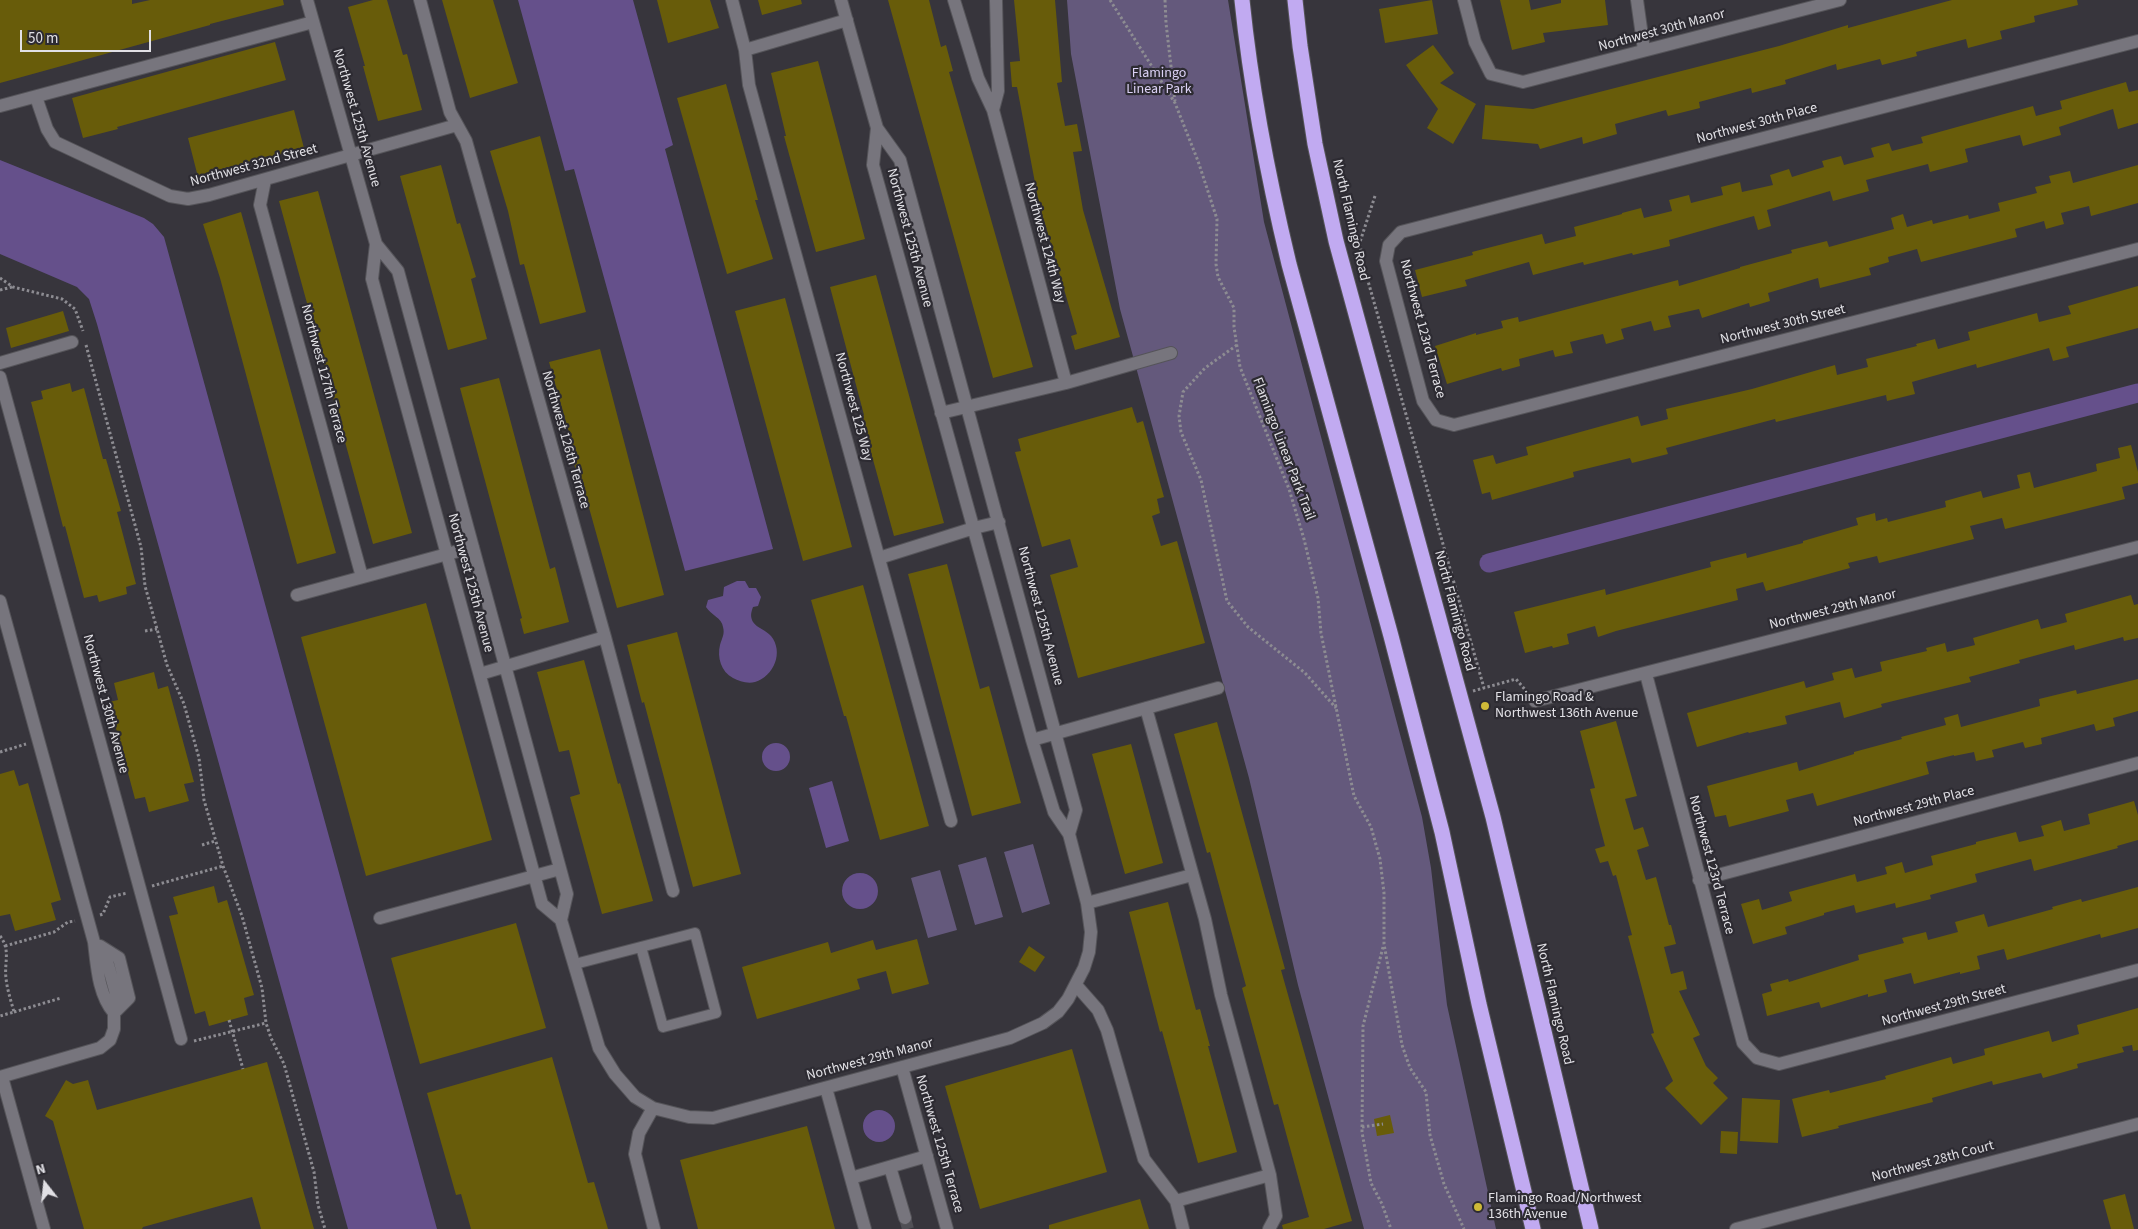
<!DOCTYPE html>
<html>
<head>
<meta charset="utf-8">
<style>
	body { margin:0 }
	#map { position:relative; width:2138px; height:1229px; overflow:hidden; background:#37353c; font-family:"Source Sans 3",sans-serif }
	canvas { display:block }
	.north { position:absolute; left:20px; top:1159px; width:50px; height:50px; -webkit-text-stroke:4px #2d2b32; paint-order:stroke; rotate:344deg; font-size:14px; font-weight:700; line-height:20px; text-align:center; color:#e1e0e5 }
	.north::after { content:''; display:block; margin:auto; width:18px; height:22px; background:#e1e0e5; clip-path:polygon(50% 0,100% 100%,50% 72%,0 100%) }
	.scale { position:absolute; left:20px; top:30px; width:131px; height:22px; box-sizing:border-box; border:2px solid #e1e0e5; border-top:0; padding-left:6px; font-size:15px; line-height:18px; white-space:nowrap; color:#e1e0e5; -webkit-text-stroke:4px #2d2b32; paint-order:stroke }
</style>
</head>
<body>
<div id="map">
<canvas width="2138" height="1229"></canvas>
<div class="north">N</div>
<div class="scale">50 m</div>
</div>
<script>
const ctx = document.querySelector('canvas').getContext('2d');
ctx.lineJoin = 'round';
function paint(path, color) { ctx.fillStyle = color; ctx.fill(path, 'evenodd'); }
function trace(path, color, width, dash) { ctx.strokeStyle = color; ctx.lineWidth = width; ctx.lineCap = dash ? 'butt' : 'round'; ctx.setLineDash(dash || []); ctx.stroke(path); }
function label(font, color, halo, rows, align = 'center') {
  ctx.font = font + ' "Source Sans 3",sans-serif'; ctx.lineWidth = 4.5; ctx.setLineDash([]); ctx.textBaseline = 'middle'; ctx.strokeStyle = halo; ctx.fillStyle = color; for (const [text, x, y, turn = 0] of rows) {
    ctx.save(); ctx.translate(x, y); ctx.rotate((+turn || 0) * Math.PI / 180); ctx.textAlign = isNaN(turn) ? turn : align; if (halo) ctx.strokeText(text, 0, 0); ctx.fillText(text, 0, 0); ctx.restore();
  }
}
const green = new Path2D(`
	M1067,0H1228L1264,222L1422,817L1431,868L1447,1005L1496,1229H1364L1298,985L1249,778L1120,309L1071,54Z
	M1033,844L1050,904L1022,913L1004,852Z
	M986,857L1003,917L975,925L958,865Z
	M940,870L957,930L928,938L911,878Z`);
const water = new Path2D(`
	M518,0H633L673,145L665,149L773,549L685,571L574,169L565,171Z
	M0,160L144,218L153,224L164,237L437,1229H348L97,324L89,299L77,287L0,254Z
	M737,581H745L749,588H756L761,597L758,606L753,607C751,613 750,616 753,622C757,628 766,630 771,636C784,652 774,676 755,682C747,684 739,681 733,678C721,672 717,657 720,645C722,638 725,634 723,627C722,618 711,615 706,607L708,600L723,596L724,587Z
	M762 757a14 14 0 1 1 28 0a14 14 0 1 1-28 0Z
	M832,781L849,841L826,848L809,788Z
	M842 891a18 18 0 1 1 36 0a18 18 0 1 1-36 0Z
	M863 1126a16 16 0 1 1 32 0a16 16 0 1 1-32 0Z`);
const canal = new Path2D(`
	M1489,563L2138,393`);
const building = new Path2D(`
	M0,0H132V4L150,0H283L284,5L210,24V25L0,83Z
	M373,0H387L403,55L407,54L422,110L378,121L363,66H365L348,7Z
	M442,0H493L518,83L470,98Z
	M657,0H710L719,28L668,43Z
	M758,0H801L802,4L762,15Z
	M888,0H929L941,47L946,45L953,71L949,72L1033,367L993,378Z
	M1014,0H1055L1062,82L1057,83L1065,126L1077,124L1082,151L1073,152L1083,210L1120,337L1075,350L1071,336L1077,334L1044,220H1042L1017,87H1012L1010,62L1020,61Z
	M1432,0L1438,34L1385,43L1379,9Z
	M1500,0H1529L1531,10L1561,3V0H1605L1608,25L1543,33L1545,42L1512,50Z
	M1952,0H2077L2078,5L2034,16L2035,22L2000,31L2002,39L1968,48L1966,39L1916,52L1917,56L1882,65L1880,59L1837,70L1836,64L1785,80L1786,84L1752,93L1751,88L1699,102L1700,108L1668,116L1666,110L1615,124L1617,134L1583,144L1582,137L1540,149L1538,144L1482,139L1485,105L1533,109L1779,46L1848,25V28Z
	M275,42L286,80L117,127L118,129L83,138L72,98Z
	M1433,45L1454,73L1440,83L1476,104L1453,144L1427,128L1438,109L1406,65Z
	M818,61L865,239L816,252L784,136H786L771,73Z
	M2126,82L2129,92L2138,90V123L2118,129L2113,109L2059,127L2061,135L2023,146L2020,135L1965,149L1968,162L1930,172L1928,164L1866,180L1869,191L1833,201L1830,191L1767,210L1771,226L1758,230L1754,216L1669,240L1670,246L1633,255L1632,253L1584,265L1583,262L1533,275L1529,262L1465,280L1467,286L1422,297L1415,270L1473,255L1472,252L1542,234L1545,244L1576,236L1574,227L1622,214V213L1641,208L1644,218L1672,211L1669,200L1689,195L1691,203L1723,195L1721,187L1740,182L1742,192L1773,185L1770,175L1789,169L1792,177L1824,167L1822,161L1841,156L1844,165L1874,157L1871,148L1889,143L1892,151L1923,143L1921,137L2033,106L2036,116L2062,109L2060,101Z
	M726,84L758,200H755L773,259L727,274L677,98Z
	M294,110L304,148L198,177L188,138Z
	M540,136L586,312L540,324L524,264L520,265L508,211L490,151Z
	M441,165L457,224L460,223L476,277L471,279L487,339L448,350L400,176Z
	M2138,165V203L2091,216L2089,206L2061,213L2064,224L2046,229L2044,221L2015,229L2017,237L1921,262L1917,249L1888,257L1889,262L1869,268L1871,275L1820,288L1818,278L1768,293L1770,301L1750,307L1749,303L1702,318L1699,309L1668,316L1671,327L1654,331L1651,321L1621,329L1624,339L1606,344L1603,334L1570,342L1573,353L1555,357L1553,350L1519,359L1520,366L1502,371L1501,368L1447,384L1435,346L1476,333V335L1503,328L1501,321L1518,317L1519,322L1678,280L1679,286L1740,268V267L1792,253L1791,250L1827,241L1829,247L1894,229L1891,218L1903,214L1907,227L1932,220L1933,224L1968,215L1969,219L2000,211L1998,203L2037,193L2035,187L2051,183L2049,176L2070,171L2073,183Z
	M318,191L412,533L373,544L279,201Z
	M241,212L336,553L297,564L220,278L203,224Z
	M876,275L944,523L894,536L861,416L864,415L830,287Z
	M2138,286V328L2066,347L2069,357L2053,361L2049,348L1977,368L1976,364L1912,382L1915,394L1887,401L1886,395L1776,422L1775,419L1666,448L1668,454L1632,463L1630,458L1573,472L1574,477L1492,500L1490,492L1482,494L1473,460L1493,455L1496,464L1528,455L1526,447L1638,416L1641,426L1668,419L1666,409L1752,389L1835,365L1837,375L1868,367L1866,359L1917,346L1916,344L1935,339L1938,349L1970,340L1968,332L2037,313L2039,322L2071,314L2068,306Z
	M785,298L852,547L803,561L735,311Z
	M63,311L69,331L11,348L6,328Z
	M600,349L664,595L617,608L581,479L579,480L570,451L574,450L549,362Z
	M499,378L550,569L555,567L569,622L524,634L520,619L522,618L460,388Z
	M70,383L72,392L84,388L103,459H106L121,511L117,512L136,584L126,587L127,594L99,602L97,595L84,598L65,526L63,527L31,402L43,399L41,391Z
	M1132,407L1137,423L1143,421L1164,497L1157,499L1160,513L1152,516L1161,546L1177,541L1205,643L1078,678L1050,575L1078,567L1070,539L1042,547L1015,452L1021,451L1018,439Z
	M2131,445L2138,472V483L2122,487L2125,499L2005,529L2002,518L1970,526L1974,539L1879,563L1877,556L1848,563L1850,568L1766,591L1763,582L1736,589L1738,600L1616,631L1598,637L1595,626L1567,634L1569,644L1553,648L1552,646L1525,653L1514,612L1605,589L1606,595L1711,567L1710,562L1746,553L1747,558L1803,543V541L1858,525L1856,518L1875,513L1876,521L1887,518L1888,522L1946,507L1945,501L1981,491L1983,498L2020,488L2017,475L2030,472L2034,488L2097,471L2096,464L2120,458L2118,448Z
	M947,564L980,689L989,686L1021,803L972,816L908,574Z
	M863,585L929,826L880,840L846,716H844L811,600Z
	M2131,595L2134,605L2138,604V638L2124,641L2123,637L2075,650L2074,645L2019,660L2020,663L1969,677L1971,682L1881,704L1882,707L1844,718L1840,702L1785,716L1787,724L1749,733L1748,732L1697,747L1687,713L1804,681L1806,688L1834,680L1832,673L1852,668L1855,678L1882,671L1880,662L1927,651L1926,648L1945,643L1947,652L1975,645L1973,638L2038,619L2041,629L2067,622L2065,614Z
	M426,603L492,840L366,876L301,637Z
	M677,632L741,874L693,887L644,702L642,703L627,645Z
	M584,660L618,784L620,783L653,901L602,914L570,797L580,794L569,750L559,752L537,672Z
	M154,672L158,689L168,686L194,782L184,784L189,801L149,812L145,797L135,799L109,702L118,700L114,683Z
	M2138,679V711L2113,718L2115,726L2096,731L2094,724L2041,738L2042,744L2025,748L2023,742L1992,750L1994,757L1976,761L1974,752L1954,756V755L1926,762L1929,774L1817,806L1813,793L1786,800L1789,811L1729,827L1726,815L1715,817L1707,786L1797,762L1799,771L1854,754V752L1902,739L1901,737L1946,725L1944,718L1958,714L1961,727L2040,706L2039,699L2076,690L2077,694Z
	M1616,721L1637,796L1625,799L1634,830L1643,827L1649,846L1637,850L1646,880L1656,877L1669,925H1671L1676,944L1664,947L1671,974L1683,971L1687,989L1679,991L1700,1035L1693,1038L1706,1066L1718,1078L1713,1083L1728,1098L1701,1125L1665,1088L1673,1081L1651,1034L1654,1033L1628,936L1632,935L1616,875L1613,876L1608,861L1600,863L1595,849L1605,846L1590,789L1595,788L1580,731Z
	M1217,722L1285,969L1281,970L1352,1221L1324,1229H1283L1282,1225L1309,1217L1278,1104L1274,1105L1242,988L1246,986L1210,852L1207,853L1174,734Z
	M1131,744L1163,863L1125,874L1092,754Z
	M14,770L19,786L28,783L61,900L51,903L56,920L15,931L10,914L0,916V774Z
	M2134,801L2138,815V840L2117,846L2118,848L2034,871L2031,859L1975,874L1977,882L1930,895L1931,899L1896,908L1895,903L1856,913L1854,905L1824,913V915L1785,927L1787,934L1753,944L1741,904L1759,899L1762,910L1792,901L1789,892L1855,874L1857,882L1887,874L1885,867L1902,862L1905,873L1933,865L1931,856L1976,844V842L2016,832L2019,842L2044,836L2041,826L2061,820L2064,831L2090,824L2088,814Z
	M214,886L218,903L227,900L254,995L244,998L248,1015L209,1026L205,1011L195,1014L169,916L178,914L173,897Z
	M2138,887V928L2101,938L2100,934L2007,960L2004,949L1977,956L1980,969L1960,974V972L1914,984L1911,973L1884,980L1887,992L1868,997V994L1821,1008L1819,1002L1767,1016L1762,994L1772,991L1770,984L1788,979L1789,982L1859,960L1858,955L1904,943L1902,938L1926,932L1928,940L1958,932L1955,922L1984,914L1988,927L2053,909L2052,907L2081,899L2082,902Z
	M1168,902L1196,1010L1200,1009L1210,1046H1208L1237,1152L1198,1163L1162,1031L1160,1032L1129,912Z
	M516,923L546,1028L420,1064L391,958Z
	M917,939L929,984L892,994L886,971L857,979L860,989L757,1019L742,967L828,942L831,953L873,940L876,950Z
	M1029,946L1045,957L1035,972L1019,962Z
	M2138,1008V1050L2133,1051L2132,1045L2122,1047L2124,1052L2077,1064L2078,1068L2043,1078L2041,1073L1993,1085L1992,1081L1932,1098L1933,1102L1838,1126L1839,1128L1802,1137L1792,1099L1829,1090L1830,1093L1886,1079L1885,1076L1951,1057L1953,1064L1985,1055L1984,1049L2049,1031L2052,1042L2079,1034L2077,1025Z
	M1072,1049L1107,1172L980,1209L945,1086Z
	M552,1057L588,1183L594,1182L608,1229H471L461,1194L456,1195L427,1093Z
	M267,1062L314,1229H261L252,1197L143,1227L142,1229H84L53,1121L45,1116L66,1080L73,1084L88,1080L97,1110Z
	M1742,1098L1780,1100L1778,1143L1740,1141Z
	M1390,1115L1394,1133L1377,1136L1374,1119Z
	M807,1126L835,1229H698L680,1160Z
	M1721,1131L1738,1132L1737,1154L1720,1153Z
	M2125,1194L2134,1229H2111L2103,1200Z
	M1140,1199L1149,1229H1049V1225Z`);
const streetTunnel = new Path2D(`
	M905,1218L908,1229`);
const path = new Path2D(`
	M1110,0L1175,103L1198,161L1217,219L1216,264L1218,277L1234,308V327L1240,367L1289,489L1304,539L1318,598L1321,633L1354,796L1371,827L1380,859L1384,893V944L1402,1045L1410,1068L1426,1092L1430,1135L1444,1184L1464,1229
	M1165,0L1166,23L1175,101
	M1375,196L1360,242L1362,260L1484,688
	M0,278L13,287L62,299L75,309L83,331
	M0,290L12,287
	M86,345L141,547L145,586L167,665L184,704L199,758L204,800L223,866L242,916L262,988L266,1023L271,1038L284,1064L314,1172L318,1205L325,1229
	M1237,345L1205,368L1183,392L1179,416L1181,432L1201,480L1227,601L1248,627L1305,673L1336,708
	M145,631L157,629
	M1473,691L1516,679L1527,692
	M0,752L26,744
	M202,845L215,841
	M152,886L223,866
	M100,915L103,914L110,897L127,893
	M0,936C11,950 4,963 6,978C7,989 11,1001 14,1012L0,1016
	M5,946L54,932L68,922L75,921
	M1383,947L1363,1026L1362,1132L1371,1183L1382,1204L1391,1229
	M14,1012L61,998
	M229,1020L243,1069
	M194,1041L266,1023
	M1362,1127L1383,1124`);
const lane = new Path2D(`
	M575,964L695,933L716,1013L663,1027L641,947`);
const street = new Path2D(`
	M307,0L376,244L372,279L542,904L561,920L599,1048L615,1074L635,1097L653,1108L689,1117L713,1118L1010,1038L1043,1023L1058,1012L1068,999L1084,968L1089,952L1091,932L1087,903L1069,834L1054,812L1032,740L873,165L877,128
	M420,0L450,112L466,141L605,637L673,891
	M732,0L745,50L749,85L951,821
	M841,0L877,128L900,160L1076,810L1069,834
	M954,0L978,78L993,110L1066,383
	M1464,0L1475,42L1491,74L1523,82L1840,0
	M1637,0L1644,50
	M2138,41L1401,232L1389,245L1386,261L1423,401L1436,420L1454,425L2138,249
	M745,50L847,20
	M36,97L47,129L55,142L170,196L188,199L209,195L457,125
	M0,106L313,22
	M993,110L998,91L996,0
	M265,180L260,205L362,577
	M376,244L398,271L567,894L561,920
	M0,363L72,342
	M0,377L181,1039
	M941,413L1066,383L1171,353
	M879,558L974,528L999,522
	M297,595L473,547
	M0,601L94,942C97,966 98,994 114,1013
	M480,674L605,637
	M1646,674L1743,1043L1757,1058L1779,1064L2138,970
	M1535,701L2138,547
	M1146,708L1205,919L1221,995L1270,1175L1276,1216L1269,1229
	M1032,740L1218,688
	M1699,880L2138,763
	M1087,903L1192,875
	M380,918L560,869
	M100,946L119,958L129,998L116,1011
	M1076,985L1098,1010L1107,1030L1144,1159L1176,1201L1270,1175
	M902,1067L947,1229
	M0,1077L100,1048L110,1040L114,1029V1013L118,1001L107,961L95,944
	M2,1077L44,1229
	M826,1088L865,1229
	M653,1108L639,1133L635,1154L654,1229
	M890,1167L905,1218
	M851,1178L927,1156
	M1176,1201L1183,1229
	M1736,1229L2138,1124`);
const highway = new Path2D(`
	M1242,0C1251,89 1268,177 1289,264L1391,636L1442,832L1479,1004L1533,1229
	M1295,0L1300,46L1315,144L1336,241L1493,817L1591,1229`);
const markers = [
	[1485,706,5,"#ceb938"],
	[1478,1207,5,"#ceb938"]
];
const streetNames = [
	["Northwest 30th Manor",1662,31,-15],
	["Northwest 125th Avenue",356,118,74],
	["Northwest 30th Place",1757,124,-15],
	["Northwest 32nd Street",254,166,-15],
	["North Flamingo Road",1350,220,77],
	["Northwest 125th Avenue",909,238,75],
	["Northwest 124th Way",1044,243,75],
	["Northwest 30th Street",1783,325,-14],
	["Northwest 123rd Terrace",1422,329,75],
	["Northwest 127th Terrace",323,374,75],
	["Northwest 125 Way",853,407,75],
	["Northwest 126th Terrace",565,440,74],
	["Flamingo Linear Park Trail",1283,449,69],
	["Northwest 125th Avenue",470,583,75],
	["Northwest 29th Manor",1833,610,-14],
	["North Flamingo Road",1454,611,75],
	["Northwest 125th Avenue",1040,616,75],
	["Northwest 130th Avenue",105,704,75],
	["Northwest 29th Place",1914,807,-15],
	["Northwest 123rd Terrace",1711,865,75],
	["North Flamingo Road",1554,1004,77],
	["Northwest 29th Street",1944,1006,-15],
	["Northwest 29th Manor",870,1060,-15],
	["Northwest 125th Terrace",939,1144,74],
	["Northwest 28th Court",1933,1162,-15]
];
const parkNames = [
	["Flamingo",1159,74],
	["Linear Park",1159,90]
];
const poiNames = [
	["Flamingo Road &",1495,698],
	["Northwest 136th Avenue",1495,714],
	["Flamingo Road/Northwest",1488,1199],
	["136th Avenue",1488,1215]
];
paint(green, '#64597c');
paint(water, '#65508b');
trace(canal, '#65508b', 19);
paint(building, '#685c0a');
trace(streetTunnel, '#504f55', 12, [12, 6]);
trace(lane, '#555459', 12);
trace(street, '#555459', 14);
trace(highway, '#555459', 17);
trace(path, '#8d8c92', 3, [2.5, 2.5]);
trace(lane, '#77757d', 10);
trace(street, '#77757d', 12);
trace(highway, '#c1aaf1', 15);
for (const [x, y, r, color] of markers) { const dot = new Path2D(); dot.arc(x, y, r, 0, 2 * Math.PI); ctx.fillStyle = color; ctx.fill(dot); trace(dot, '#2d2b32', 2); }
label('14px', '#e1e0e5', '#2d2b32', streetNames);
label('14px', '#ddd3f7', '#2d2b32', parkNames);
label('14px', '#e1e0e5', '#2d2b32', poiNames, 'left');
</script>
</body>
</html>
